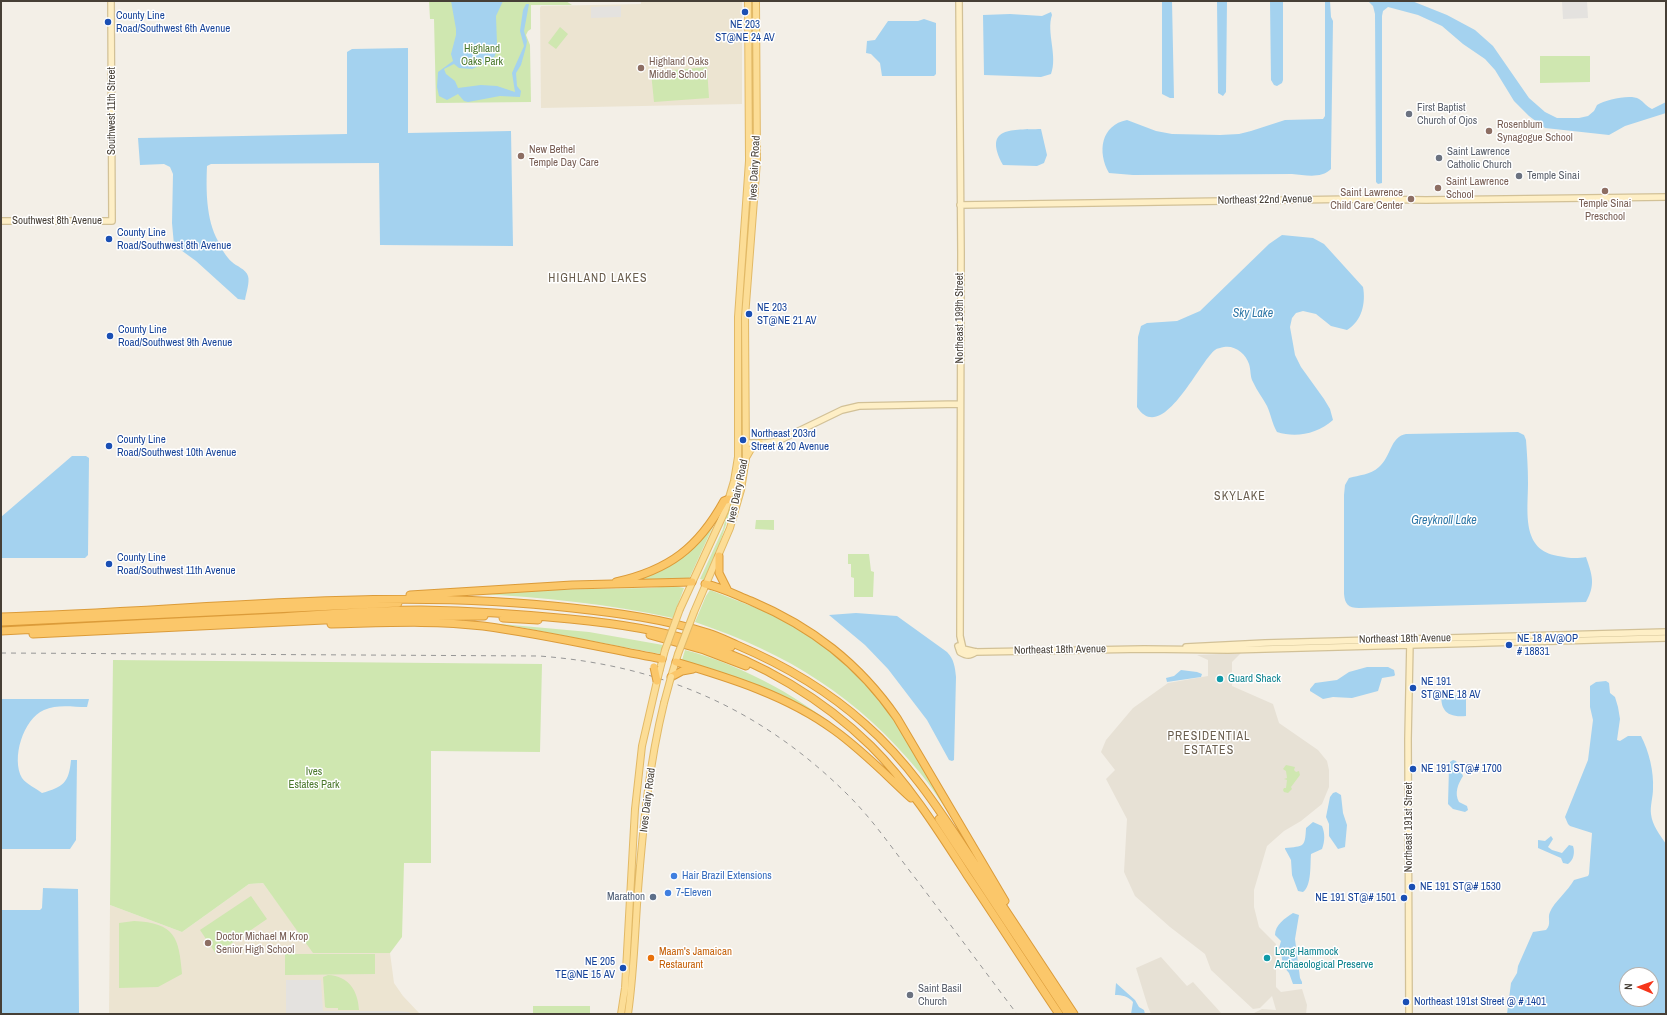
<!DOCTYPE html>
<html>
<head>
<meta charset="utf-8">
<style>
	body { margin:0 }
	#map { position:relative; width:1667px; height:1015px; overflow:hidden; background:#f3efe7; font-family:"Archivo Narrow",sans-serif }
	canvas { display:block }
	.frame { position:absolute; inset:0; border:2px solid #463f36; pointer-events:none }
	.north { position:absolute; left:1619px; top:967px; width:40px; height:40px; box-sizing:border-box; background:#fff; border:1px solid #b5b2af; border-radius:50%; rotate:272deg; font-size:11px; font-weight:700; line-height:16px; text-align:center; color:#463f36 }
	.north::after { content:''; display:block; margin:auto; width:14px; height:18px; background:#f6361b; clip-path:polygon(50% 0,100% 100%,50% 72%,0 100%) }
</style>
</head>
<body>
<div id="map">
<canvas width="1667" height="1015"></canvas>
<div class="frame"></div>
<div class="north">N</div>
</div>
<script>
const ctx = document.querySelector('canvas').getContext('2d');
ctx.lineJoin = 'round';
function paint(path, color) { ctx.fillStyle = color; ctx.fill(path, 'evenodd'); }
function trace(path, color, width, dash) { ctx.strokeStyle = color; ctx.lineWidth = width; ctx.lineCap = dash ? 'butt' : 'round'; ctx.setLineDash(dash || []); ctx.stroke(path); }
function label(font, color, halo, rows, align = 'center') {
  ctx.font = font + ' "Archivo Narrow",sans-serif'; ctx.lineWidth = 3; ctx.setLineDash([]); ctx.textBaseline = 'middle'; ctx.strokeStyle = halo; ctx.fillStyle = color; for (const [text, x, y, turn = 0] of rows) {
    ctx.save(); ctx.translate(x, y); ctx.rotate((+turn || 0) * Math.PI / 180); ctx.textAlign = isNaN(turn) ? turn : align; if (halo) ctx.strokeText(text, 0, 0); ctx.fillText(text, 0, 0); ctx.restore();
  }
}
const residential = new Path2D(`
	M1241,653L1232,662V686L1273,704L1279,723L1318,750L1327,761L1329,770V787L1322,804L1301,821L1284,831L1267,846L1254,890V907L1259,927L1276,944V987L1281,992L1302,989L1307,1005L1306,1014H1252L1262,1009L1276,1010L1272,996L1260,1008L1253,1009L1211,970L1205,954L1170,927L1135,896L1124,872L1127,819L1106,779L1115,770L1101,752L1106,740L1133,708L1168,683L1208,676V660L1197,655Z
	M1161,957L1187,986L1193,982L1222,1014H1151L1148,1007L1136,968Z`);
const education = new Path2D(`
	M641,1H742V104L541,108L540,8L541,6L641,4Z
	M263,883L314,953H390L394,983L403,996L420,1014H109L110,905L182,932L249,884Z`);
const green = new Path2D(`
	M429,1H566L572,5H531V29L528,31L526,35L530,45L531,102L436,103L434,19H430Z
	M560,27L568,34L556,49L548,43Z
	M1540,56H1590V82L1540,83Z
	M707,67L709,98L654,102L651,72Z
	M740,460C735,503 722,542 704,580L700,579L723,529Z
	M756,520H774V530L755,529Z
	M715,522L689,579L632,581C668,569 693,553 715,522Z
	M848,554H869L871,571L874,572L873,597H854V578L851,577V564H848Z
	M674,586L684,588L673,618C608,604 543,597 477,594L535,590L648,588Z
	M710,590L782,618L833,650L883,701L964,837C950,816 937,794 921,774C858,697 789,654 695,622L706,596Z
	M479,622L589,632L663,645L660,654L514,626L505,627L479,623Z
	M685,650C748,667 803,699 852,740L783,697L764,688L684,661L682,660Z
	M113,660L542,664L540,752L431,751V863H404L402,937L390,953H313L263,883L249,884L182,932L110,905Z
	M1286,765L1295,767L1294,770L1296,772L1299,771L1300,775L1291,787L1292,789L1288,793L1284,792L1283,790L1284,788H1286L1287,780L1284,779L1287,778L1286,771L1283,769Z
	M251,896L267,919L216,954L200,930Z
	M134,921C175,923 179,937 182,974L158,987L119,988V923Z
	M285,954H375V974L285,975Z
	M328,975C349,976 358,991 359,1010H338V1008H327L325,1007L323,977Z
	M533,1006H590V1014H533Z`);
const parking = new Path2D(`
	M1562,1H1587L1588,18L1563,19Z
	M621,6V17L591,18V7Z
	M286,980H321L323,1011H398L409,1012L411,1014H284L286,1013Z`);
const water = new Path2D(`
	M451,1H503L496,16L497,44L495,56L488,62L472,69L459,68L454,64L444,69L446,74L455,81L458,88L481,85L497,86L515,92L512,73L524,46L520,31L523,10L526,4H529L524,31L527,41L526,47L521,65L516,73L517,86L521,91L520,97L500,96L468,102L464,101L458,94L447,100L439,96L437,87L438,72L453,61L451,54L456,35V29Z
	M1162,1H1172L1174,98H1170L1162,94Z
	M1217,1H1227L1226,92L1223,96L1218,93Z
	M1270,1H1283V80L1282,83L1277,86L1274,85L1271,80Z
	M1325,1H1330L1331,17L1333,21L1331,160V169C1321,179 1305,175 1292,174L1133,175L1109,173C1097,152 1101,125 1127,120L1156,131L1172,134L1220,135L1239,134L1251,131L1285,120L1323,119L1325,116Z
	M1368,1H1412L1447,15L1475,30L1493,46L1529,98L1545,112L1557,118H1579L1588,116L1594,111L1597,105C1606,100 1630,94 1639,99C1644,102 1647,107 1652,109L1666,102V113L1625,126L1609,135L1545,128L1529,116L1514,101L1495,70L1485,59L1463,44L1442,26L1418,15L1388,7L1383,11L1382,16V183L1378,184L1376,182L1375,14L1373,6Z
	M1051,12L1052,15C1046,32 1058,56 1051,74L1041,77L984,75L983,15L1010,14L1042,16Z
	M924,19L936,23V74L934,76H882L880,63L871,54L866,53L867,41L875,40L888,21H918Z
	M408,48V133L511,131L513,246L380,245L379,163L211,164L207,166C206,190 206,219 218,241C221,248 226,257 232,262C236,266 246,269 248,276C250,282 246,293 245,300L238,299L196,261L174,245L172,223L173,174L170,167L164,164L140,165L138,138L347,134V52L352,49Z
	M1041,129L1047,155L1044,163L1037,166L1003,165C982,126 1013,130 1041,129Z
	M1282,235L1313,238L1324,244L1363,287C1366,303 1362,321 1347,330L1331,326L1316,314L1303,311L1296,313L1292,318L1290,327L1295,355L1301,367L1324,399L1330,409L1333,420C1317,434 1296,438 1277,432C1272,423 1271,415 1267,406C1263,398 1257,391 1253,382C1250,377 1251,370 1249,364C1246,354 1235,345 1224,347C1221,348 1217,348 1215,350C1199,362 1162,446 1137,407L1138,337L1141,326L1147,323L1177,321L1200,311L1269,244Z
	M1518,432L1524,435L1526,440C1527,454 1528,468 1528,483C1528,512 1521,550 1558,556C1568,558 1576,559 1586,557C1592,575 1596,584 1586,602L1359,608C1348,608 1345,604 1344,594V495L1345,485L1349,478C1359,475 1370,475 1379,467C1391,457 1390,437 1406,434Z
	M72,456H86L89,458L88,555L85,558H1V517Z
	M856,613L897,616L947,652C954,659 955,667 956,677L954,760L952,761L949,760L927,720L888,669L865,645L829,615Z
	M1367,667H1388L1394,670L1395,675L1394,676L1382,678L1378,691L1352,698L1333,697L1323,699L1310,691V689L1315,683L1337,680L1349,672Z
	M1181,670L1197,672L1202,674L1201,677L1167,682L1166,678L1174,676Z
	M1606,681L1609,683L1610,693L1615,697L1618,707L1620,719L1617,740L1620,741L1628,736H1641C1649,751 1654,772 1653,789C1653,797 1650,806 1651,814C1652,825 1660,835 1666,844V1014H1507L1511,983L1517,973L1518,966L1533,932L1546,930C1552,924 1547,918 1550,912C1554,902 1568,891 1574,880L1588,876L1589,874L1592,833L1570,826L1568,824L1565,817L1588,760L1593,720L1590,707V686L1596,682ZM1627,975H1651V999H1627Z
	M1446,689H1448L1449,693L1451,695L1466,696V716C1446,718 1439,709 1442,690Z
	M1,699H89L87,707C72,707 57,704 44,710C23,719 11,759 22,778C26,784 37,789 42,793C63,787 69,783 71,760H77L76,840L70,849H1Z
	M1453,760L1456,761L1463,776C1458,784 1454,793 1459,802L1467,806L1468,810L1465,812L1453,809L1448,804L1449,767L1450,762Z
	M1336,792L1341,795L1343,813L1347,825L1345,847L1338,849L1329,836V824L1326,817L1330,797L1333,793Z
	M1313,822L1322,826C1325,833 1325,841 1322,849L1311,854C1310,863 1312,886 1303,892L1298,891L1292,875L1291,860L1285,849V848C1304,846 1305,848 1306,828Z
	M1551,836L1553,839L1548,847L1552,850L1562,853L1569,845L1573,846C1575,852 1574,860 1568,864L1563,863L1561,858L1538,848V840L1545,841Z
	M43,888L78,889L79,1014H1V910H40L42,908Z
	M1293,913L1299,915L1295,939L1300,978L1302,982V984H1293L1289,973L1283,966L1281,952L1279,948L1281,941L1275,935C1275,925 1285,918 1293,913Z
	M1116,983L1135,1000L1139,1007L1144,1010L1145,1014H1131L1133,1002C1128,996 1122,995 1115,995Z`);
const secondary = new Path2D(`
	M959,1L961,253L960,636L963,649L976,652L1144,649L1228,650L1666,638
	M960,205L1357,199L1426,200L1666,197
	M1,221H112L111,1
	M746,443H766L778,441L842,410L859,406L960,404
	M958,646L960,652C967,656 970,656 976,652
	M1186,647L1265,643L1666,632
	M1409,1014L1408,739L1410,642`);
const primary = new Path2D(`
	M747,456L751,449L760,443
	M680,609L725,511L734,481L738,457V317L749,161L748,1
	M694,612L730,528L741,490L746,458L745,317L757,161L756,1
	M660,669L665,650
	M671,677L678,654
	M621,1014L625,988L635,809L642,746L657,681
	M628,1014C634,973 635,931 638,890C643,827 649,764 664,703`);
const highway = new Path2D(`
	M719,556V573L728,591
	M616,582C669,570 698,548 724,501L729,499
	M705,584C721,587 736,595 751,601C812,627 859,663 897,718L1005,901
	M410,595L572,585L692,582
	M1,617C191,612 382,586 572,608C618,613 664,619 708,633C718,636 728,641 737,645C784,665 827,690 865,724C911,764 944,817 977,867C1009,916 1042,965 1074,1014
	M503,618L538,620
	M1,622L398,603
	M331,624C382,623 432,620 483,626C543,634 603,648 662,659
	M1,631C94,626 186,621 279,617C326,614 374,610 421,610C471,611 520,614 570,619C612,623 656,629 697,642C761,662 823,699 871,746C909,784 938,830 967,875C998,921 1028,968 1059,1014
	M690,633L731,647
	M33,634L387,617L484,616
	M650,635L704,650L746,666
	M676,662C730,678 788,696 834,730C862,750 886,775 911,798
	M671,677L682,671L693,669
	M939,819L1068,1014`);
const rail = new Path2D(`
	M1,653L539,656C661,665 762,709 849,796C874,821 894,851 916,879C950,924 983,969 1017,1014`);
const primaryBridge = new Path2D(`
	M665,650L680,609
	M678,654L694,612
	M657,681L660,669
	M664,703L671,677`);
const highwayBridge = new Path2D(`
	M654,667L657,681`);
const markers = [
	[745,12,4,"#1a4fb4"],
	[108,22,4,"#1a4fb4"],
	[641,68,4,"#8d6e63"],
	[1409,114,4,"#6b7280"],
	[1489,131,4,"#8d6e63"],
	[521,156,4,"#8d6e63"],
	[1439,158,4,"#6b7280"],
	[1519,176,4,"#6b7280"],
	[1438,188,4,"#8d6e63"],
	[1605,191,4,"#8d6e63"],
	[1411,199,4,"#8d6e63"],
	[109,239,4,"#1a4fb4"],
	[749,314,4,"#1a4fb4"],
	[110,336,4,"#1a4fb4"],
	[743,440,4,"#1a4fb4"],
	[109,446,4,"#1a4fb4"],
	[109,564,4,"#1a4fb4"],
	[1509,645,4,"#1a4fb4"],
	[1220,679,4,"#0f9aa8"],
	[1413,688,4,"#1a4fb4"],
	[1413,769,4,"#1a4fb4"],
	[674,876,4,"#3f7fe0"],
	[1412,887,4,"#1a4fb4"],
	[668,893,4,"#3f7fe0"],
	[653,897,4,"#5c6f8a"],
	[1404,898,4,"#1a4fb4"],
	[208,943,4,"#8d6e63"],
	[651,958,4,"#e8710a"],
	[1267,958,4,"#0f9aa8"],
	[623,968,4,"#1a4fb4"],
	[910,995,4,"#6b7280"],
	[1406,1002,4,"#1a4fb4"]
];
const transitNames = [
	["County Line",116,16],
	["Road/Southwest 6th Avenue",116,29],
	["NE 203",745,25,"center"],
	["ST@NE 24 AV",745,38,"center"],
	["County Line",117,233],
	["Road/Southwest 8th Avenue",117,246],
	["NE 203",757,308],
	["ST@NE 21 AV",757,321],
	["County Line",118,330],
	["Road/Southwest 9th Avenue",118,343],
	["Northeast 203rd",751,434],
	["Street & 20 Avenue",751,447],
	["County Line",117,440],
	["Road/Southwest 10th Avenue",117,453],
	["County Line",117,558],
	["Road/Southwest 11th Avenue",117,571],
	["NE 18 AV@OP",1517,639],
	["# 18831",1517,652],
	["NE 191",1421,682],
	["ST@NE 18 AV",1421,695],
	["NE 191 ST@# 1700",1421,769],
	["NE 191 ST@# 1530",1420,887],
	["NE 191 ST@# 1501",1396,898,"right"],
	["NE 205",615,962,"right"],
	["TE@NE 15 AV",615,975,"right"],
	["Northeast 191st Street @ # 1401",1414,1002]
];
const parkNames = [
	["Highland",482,49],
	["Oaks Park",482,62],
	["Ives",314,772],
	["Estates Park",314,785]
];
const educationNames = [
	["Highland Oaks",649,62],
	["Middle School",649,75],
	["Rosenblum",1497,125],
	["Synagogue School",1497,138],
	["New Bethel",529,150],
	["Temple Day Care",529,163],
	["Saint Lawrence",1446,182],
	["School",1446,195],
	["Saint Lawrence",1403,193,"right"],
	["Child Care Center",1403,206,"right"],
	["Temple Sinai",1605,204,"center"],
	["Preschool",1605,217,"center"],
	["Doctor Michael M Krop",216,937],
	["Senior High School",216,950]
];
const worshipNames = [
	["First Baptist",1417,108],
	["Church of Ojos",1417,121],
	["Saint Lawrence",1447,152],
	["Catholic Church",1447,165],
	["Temple Sinai",1527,176],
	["Saint Basil",918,989],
	["Church",918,1002]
];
const streetNames = [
	["Southwest 11th Street",112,111,-90],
	["Ives Dairy Road",755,168,-87],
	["Northeast 22nd Avenue",1265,200,-1],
	["Southwest 8th Avenue",57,221],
	["Northeast 199th Street",960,318,-90],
	["Ives Dairy Road",738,491,-78],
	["Northeast 18th Avenue",1405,639,-1],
	["Northeast 18th Avenue",1060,650,-1],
	["Ives Dairy Road",648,800,-83],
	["Northeast 191st Street",1409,827,-90]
];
const cultureNames = [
	["Guard Shack",1228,679],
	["Long Hammock",1275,952],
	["Archaeological Preserve",1275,965]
];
const shopNames = [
	["Hair Brazil Extensions",682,876],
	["7-Eleven",676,893]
];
const serviceNames = [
	["Marathon",645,897]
];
const foodNames = [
	["Maam's Jamaican",659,952],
	["Restaurant",659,965]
];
const neighbourhoodNames = [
	["HIGHLAND LAKES",598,279],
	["SKYLAKE",1240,497],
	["PRESIDENTIAL",1209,737],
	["ESTATES",1209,751]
];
const waterNames = [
	["Sky Lake",1253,314],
	["Greyknoll Lake",1444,521]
];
paint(residential, '#e7e1d5');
paint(education, '#ece4d1');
paint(green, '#cfe7b0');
paint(parking, '#e4e2df');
paint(water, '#a4d2ef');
trace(secondary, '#d2c197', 8);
trace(primary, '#e2b966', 8);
trace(highway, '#db9b39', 9);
trace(secondary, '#feefc6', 5.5);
trace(primary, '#fcdd96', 6);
trace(highway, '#fbc76a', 7);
trace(rail, '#969696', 1, [5, 5]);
trace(primaryBridge, '#e2b966', 8, []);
trace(highwayBridge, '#db9b39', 9, []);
trace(primaryBridge, '#fcdd96', 6);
trace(highwayBridge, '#fbc76a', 7);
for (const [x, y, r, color] of markers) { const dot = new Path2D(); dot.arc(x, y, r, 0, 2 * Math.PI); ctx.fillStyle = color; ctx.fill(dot); trace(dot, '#fff', 1.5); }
label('11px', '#164399', '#fff', transitNames, 'left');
label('11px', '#49772a', '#fff', parkNames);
label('11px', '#785e54', '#fff', educationNames, 'left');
label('11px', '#5b616d', '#fff', worshipNames, 'left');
label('11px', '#463f36', '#fff', streetNames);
label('11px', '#0d838f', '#fff', cultureNames, 'left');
label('11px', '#366cbe', '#fff', shopNames, 'left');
label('11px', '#4e5e75', '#fff', serviceNames, 'right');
label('11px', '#c56008', '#fff', foodNames, 'left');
ctx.letterSpacing = '1px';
label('12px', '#695d4d', '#fff', neighbourhoodNames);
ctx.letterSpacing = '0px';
label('italic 12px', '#2f78a8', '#fff', waterNames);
</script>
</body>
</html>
